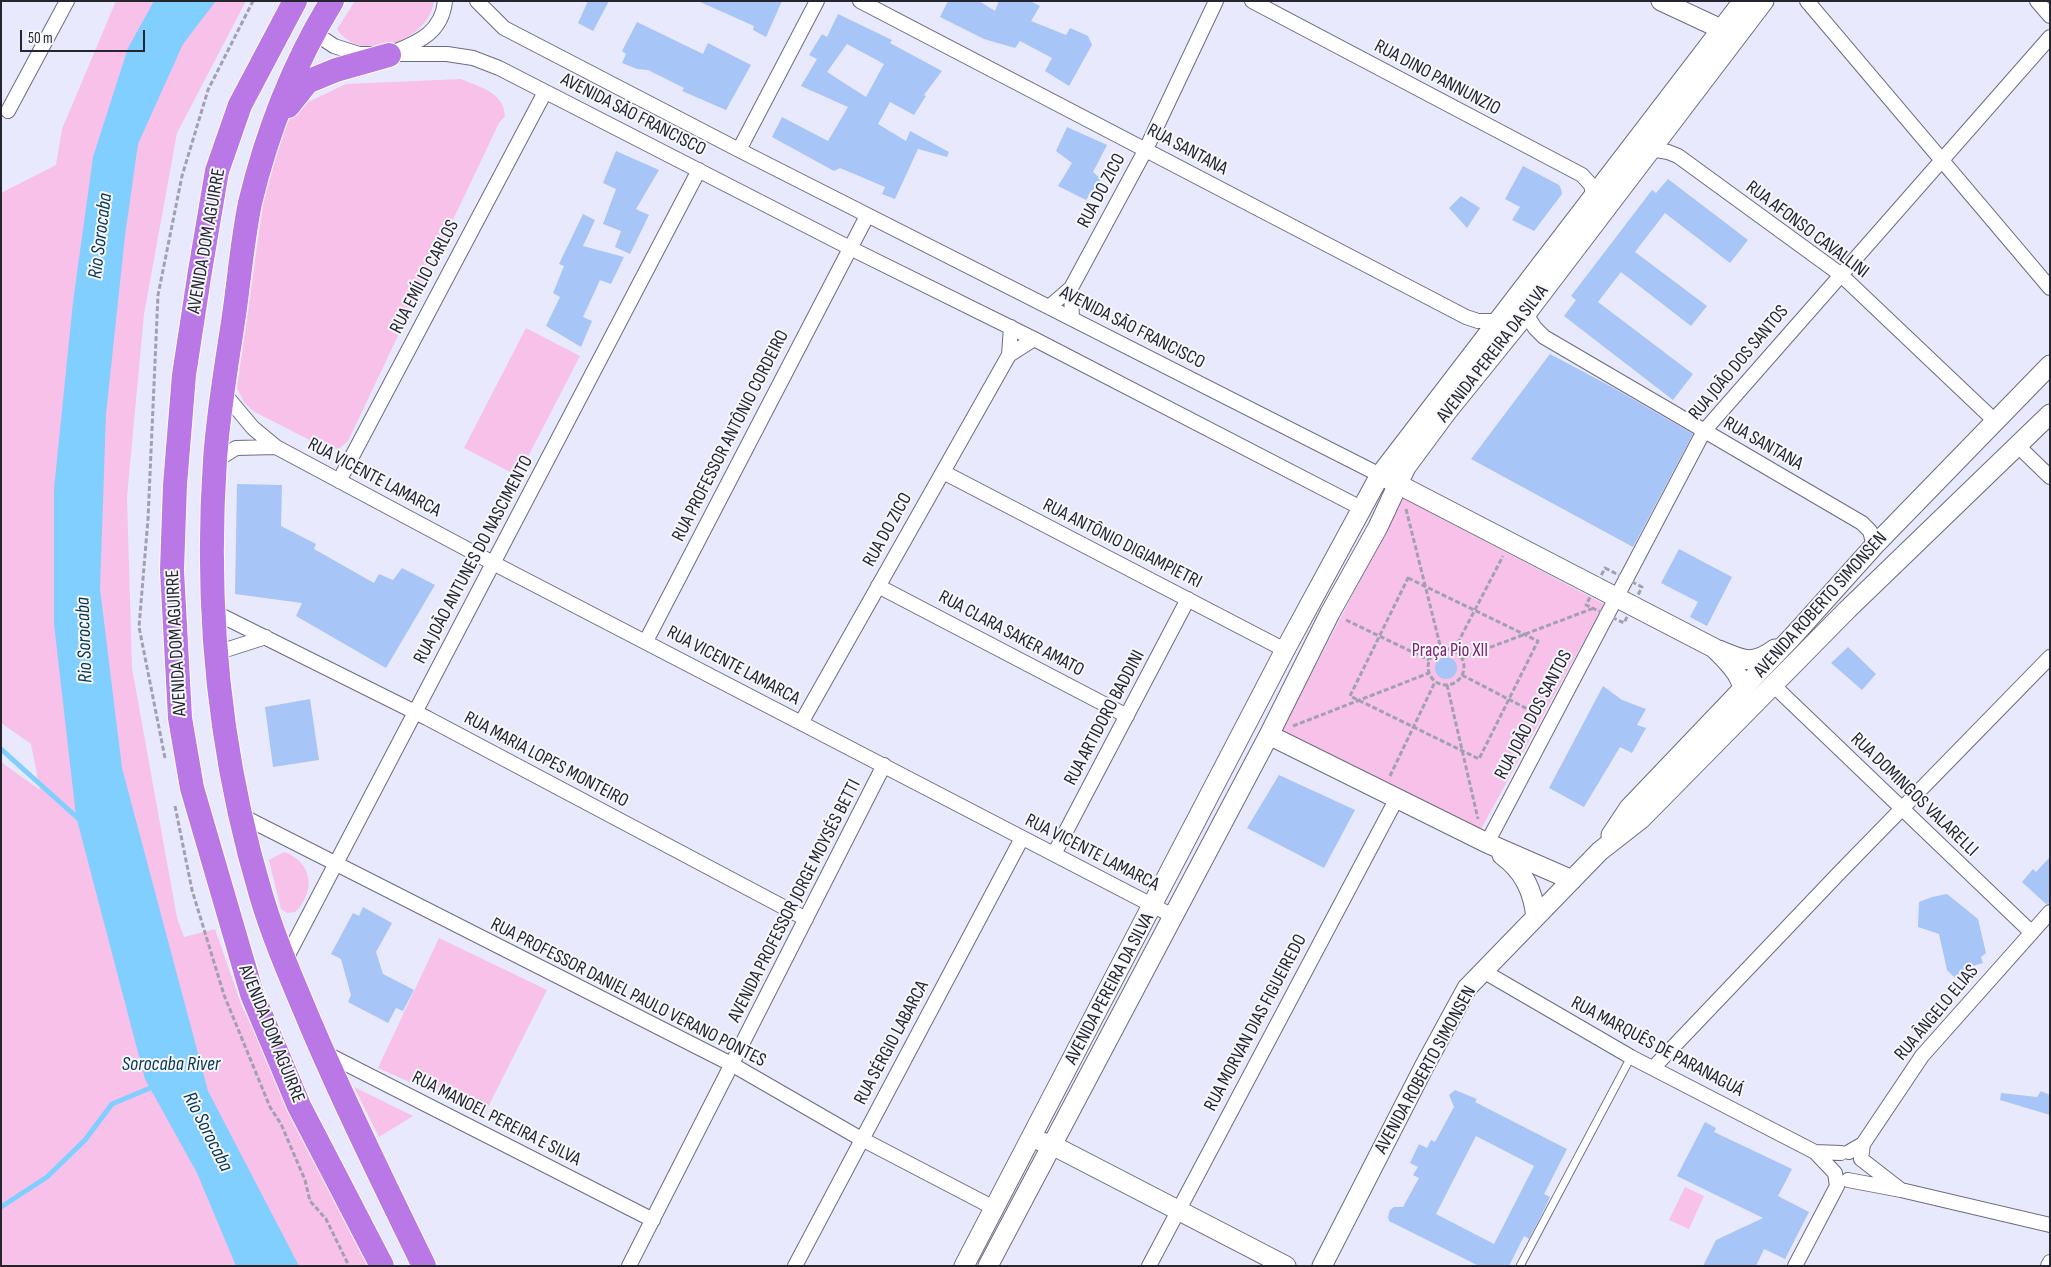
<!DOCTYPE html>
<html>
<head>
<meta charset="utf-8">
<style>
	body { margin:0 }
	#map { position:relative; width:2051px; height:1267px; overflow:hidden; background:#e9e9fd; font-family:"Sofia Sans Condensed",sans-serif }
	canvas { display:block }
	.frame { position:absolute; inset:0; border:2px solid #25252f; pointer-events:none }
	.scale { position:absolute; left:20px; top:30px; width:125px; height:22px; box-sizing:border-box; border:2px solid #25252f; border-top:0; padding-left:6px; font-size:15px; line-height:18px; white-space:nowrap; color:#25252f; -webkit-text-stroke:4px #f7f8fd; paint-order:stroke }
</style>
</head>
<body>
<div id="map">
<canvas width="2051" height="1267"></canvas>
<div class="frame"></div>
<div class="scale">50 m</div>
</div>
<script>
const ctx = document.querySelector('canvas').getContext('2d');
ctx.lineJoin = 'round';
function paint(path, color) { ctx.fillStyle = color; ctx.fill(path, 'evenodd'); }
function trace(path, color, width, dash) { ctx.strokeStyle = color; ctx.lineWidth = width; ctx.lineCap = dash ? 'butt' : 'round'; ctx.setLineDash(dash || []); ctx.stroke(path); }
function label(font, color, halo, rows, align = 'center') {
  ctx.font = font + ' "Sofia Sans Condensed",sans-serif'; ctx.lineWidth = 4; ctx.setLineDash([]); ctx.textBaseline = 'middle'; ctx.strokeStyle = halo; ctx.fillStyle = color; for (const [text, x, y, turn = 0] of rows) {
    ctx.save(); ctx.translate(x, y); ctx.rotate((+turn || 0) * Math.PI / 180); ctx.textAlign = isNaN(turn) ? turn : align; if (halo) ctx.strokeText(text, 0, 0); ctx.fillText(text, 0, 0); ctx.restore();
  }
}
const green = new Path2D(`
	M116,1H246L177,133L144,314L127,497L132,668L177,918L184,937L215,929L241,1004L311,1152L368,1266H1V762L40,790L31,744L1,723V193L56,165L62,129Z
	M355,1H434C429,41 361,66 337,29Z
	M461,79C479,87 504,92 505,116L499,123L348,441L339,449H327L253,411L244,402L237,388L263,204L281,122L304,104L346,84Z
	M526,328L580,356L518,476L464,448Z
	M1403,498L1604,604L1481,829L1282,730Z
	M284,852C313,862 316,892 295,912L287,913L281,909L269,860Z
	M439,938L547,990L484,1115L378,1068Z
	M354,1087L413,1116L379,1137Z
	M1685,1187L1704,1196L1689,1229L1669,1220Z`);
const water = new Path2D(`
	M154,1H216L183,44L138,144L125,236L106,414L100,589L122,768L208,1091L299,1266H236L197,1173L145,1079L76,816L54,624V489L73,302L93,157L128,48Z`);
const stream = new Path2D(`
	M1,749L81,821
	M1,1207L47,1177L85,1140L112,1104L155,1086`);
const building = new Path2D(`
	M588,1H609L593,31L578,23Z
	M698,1H782L766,37L753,30L754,26Z
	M948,1H979L995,11L999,1H1030L1040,6L1031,21L1066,35L1070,28L1088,36L1092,45L1069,86L1045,71L1052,58L1020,41L1015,48L984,39L940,17Z
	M838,14L892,40L890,43L942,71L924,95L926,96L914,115L890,102L878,124L906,141L910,131L949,152L947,157L918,149L895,199L882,194L885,187L840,168L834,171L772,137L782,117L828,141L848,107L801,86L817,59L809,55L822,34L827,37ZM847,44L884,64L866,97L827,72Z
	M637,22L703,54L708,43L751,65L726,110L682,91L684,88L648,70L637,69L622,63L626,54L622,51Z
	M1067,127L1107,145L1093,172L1101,179L1086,200L1058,186L1072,163L1056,151Z
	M616,151L659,170L636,209L649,215L630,254L615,247L621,231L603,224L616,189L603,183Z
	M1523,166L1559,185L1561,189L1562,194L1534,231L1512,220L1520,207L1505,199Z
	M1668,179L1748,240L1730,263L1665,213L1635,252L1707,306L1691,326L1621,272L1598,302L1693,374L1673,400L1564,316L1576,300L1571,296L1652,190L1656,193Z
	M1461,196L1480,208L1467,228L1449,208Z
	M583,214L595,220L583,246L624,257L611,284L600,280L583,317L592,321L581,347L546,326L560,297L553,293L564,266L559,264Z
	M1550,354L1612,387L1693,434L1633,547L1471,459Z
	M237,484L282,485L281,526L316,544L314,549L374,583L379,574L393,580L402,568L435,585L386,668L296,616L302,603L235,594Z
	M1679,549L1732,577L1707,626L1690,617L1698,602L1661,583Z
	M1848,647L1876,674L1862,690L1831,663Z
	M1435 668a11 11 0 1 1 22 0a11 11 0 1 1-22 0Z
	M1603,686L1622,700L1646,709L1637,725L1646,728L1632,753L1620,747L1584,807L1549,788Z
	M310,699L319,760L273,767L265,707Z
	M1279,775L1355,810L1324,868L1247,828Z
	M2050,857V903L2046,904L2022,882L2033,869L2036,872Z
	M1947,894L1978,919L1986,953L1981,957L1983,963L1966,968L1967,976L1955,978L1947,970L1939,934L1918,927L1919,902L1932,897Z
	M363,907L392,923L376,952L383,974L414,990L403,1011L396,1008L388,1023L348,1002L351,995L341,959L331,954L353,913L359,916Z
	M1455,1090L1477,1099L1475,1102L1567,1149L1544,1194L1550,1197L1543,1212L1529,1239L1524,1236L1509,1266H1479L1389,1221L1388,1217L1390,1210L1394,1207H1403L1419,1178L1413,1175L1418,1167L1410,1163L1419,1144L1427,1148L1431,1140L1435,1142L1454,1107L1449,1095ZM1476,1136L1534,1166L1494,1244L1436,1214Z
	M2041,1091L2050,1095V1115L2000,1100L2001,1093L2037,1097Z
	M1705,1122L1716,1128L1714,1132L1792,1169L1778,1196L1809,1212L1785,1259L1764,1249L1756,1266H1703L1716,1240L1763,1218L1677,1176Z`);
const path = new Path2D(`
	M1406,509L1441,649
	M1605,568L1642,587L1624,623L1586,605Z
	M1408,578L1538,641L1479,759L1350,696Z
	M1346,620L1429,660
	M1428 667a18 18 0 1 1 36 0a18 18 0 1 1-36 0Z
	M1454,650L1503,556
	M1462,658L1594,608
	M1462,675L1539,715
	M1447,685L1478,819
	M1293,726L1429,673
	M165,758L139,627L148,519L158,295L182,176L208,90L253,1
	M1390,776L1435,682
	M175,806L192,890L224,995L270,1107L281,1124L305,1180L310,1201L326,1219L349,1266`);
const lane = new Path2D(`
	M1520,1266L1631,1057`);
const street = new Path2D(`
	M477,1L504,28L739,150L1380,475
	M860,1L1466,317L1478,321H1500
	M1252,1L1582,175L1591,185L1594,198
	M1807,1L2050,288
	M2037,1L2050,16
	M313,32L334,46L359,54H447L473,58L499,68L850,248L1034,339L1361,508
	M394,52C419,42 442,32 445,1
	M8,111L67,1
	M1650,149L1668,152L1678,156L1840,274L1995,421
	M739,150L817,1
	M1071,288L1146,149L1216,1
	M1049,307L1071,288L1072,319
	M1526,314L1535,328L1544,337L1862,523L1870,531L1874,546
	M1011,327L1009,355L1034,339
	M2018,446L2050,477
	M276,447L493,563L1173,916
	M215,461L236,448L276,447L253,428L223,392
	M943,472L1285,650
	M339,481L545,92
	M878,586L1127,716
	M212,611L427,718L806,919
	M646,641L867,216
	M216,653L266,637
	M1772,684L2031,932
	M801,723L1009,355
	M242,816L733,1065L856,1136L994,1208
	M1487,843L1704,431L2050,37
	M1054,854L1188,599
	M288,965L289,953L699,170
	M1483,971L1631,1057L1815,1152
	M323,1052L653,1220
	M1654,1067L1841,871L2050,657
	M1863,1144L1922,1056L2050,912
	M1848,1180L1901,1190L1861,1159L1863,1144L1849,1152
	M1901,1190L2050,1225
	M629,1266L884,765
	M795,1266L1022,838
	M1149,1266L1397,798
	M1795,1266L1837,1186L1835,1173L1815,1152L1841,1153
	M2048,1266L2050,1262`);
const secondary = new Path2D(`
	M1661,1L1721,29L1731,28
	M1388,479L1714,648C1727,661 1748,679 1742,701
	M1719,650C1743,660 1752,666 1775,649
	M1269,735L1487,843L1572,880
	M1611,835L1629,808L1794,635L1874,546L2050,365
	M1502,855C1524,871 1533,891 1536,917
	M1042,1142L1052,1145L1286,1266
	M964,1266L1285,650L1380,475L1743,1
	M988,1266L1269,735L1330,613L1378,527L1406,467L1446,413L1526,314L1764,1
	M1322,1266L1425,1065L1467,988L1600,851L1641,819L1847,610L2050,414`);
const highway = new Path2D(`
	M295,1L240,105L217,171L200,271L184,375L175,485L172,570L180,718L192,788L252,994L299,1106L382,1266
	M332,1C294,63 267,132 250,203C242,242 239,283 233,322C226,368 218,414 215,460C205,606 219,754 261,895C274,939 293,982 311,1025C346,1107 385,1186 424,1266
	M288,106L307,82L336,70L389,55`);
const streetNames = [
	["RUA DINO PANNUNZIO",1437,78,28],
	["AVENIDA SÃO FRANCISCO",633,115,27],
	["RUA SANTANA",1187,150,28],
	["RUA DO ZICO",1102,191,-62],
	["RUA AFONSO CAVALLINI",1807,230,37],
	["AVENIDA DOM AGUIRRE",207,241,-80],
	["RUA EMÍLIO CARLOS",425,277,-62],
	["AVENIDA SÃO FRANCISCO",1132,328,27],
	["AVENIDA PEREIRA DA SILVA",1493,354,-52],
	["RUA JOÃO DOS SANTOS",1739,363,-50],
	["RUA PROFESSOR ANTÔNIO CORDEIRO",731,436,-63],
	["RUA SANTANA",1763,444,30],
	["RUA VICENTE LAMARCA",374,478,28],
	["RUA DO ZICO",888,530,-61],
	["RUA ANTÔNIO DIGIAMPIETRI",1122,544,27],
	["RUA JOÃO ANTUNES DO NASCIMENTO",474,560,-62],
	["AVENIDA ROBERTO SIMONSEN",1821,605,-48],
	["RUA CLARA SAKER AMATO",1011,634,28],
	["AVENIDA DOM AGUIRRE",177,643,-93],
	["RUA VICENTE LAMARCA",733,666,28],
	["RUA JOÃO DOS SANTOS",1534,715,-62],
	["RUA ARTIDORO BADDINI",1105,718,-62],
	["RUA MARIA LOPES MONTEIRO",546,760,28],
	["RUA DOMINGOS VALARELLI",1914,795,44],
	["RUA VICENTE LAMARCA",1092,853,27],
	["AVENIDA PROFESSOR JORGE MOYSÉS BETTI",795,901,-63],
	["AVENIDA PEREIRA DA SILVA",1110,989,-62],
	["RUA PROFESSOR DANIEL PAULO VERANO PONTES",628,993,27],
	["RUA ÂNGELO ELIAS",1937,1013,-50],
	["RUA MORVAN DIAS FIGUEIREDO",1256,1023,-62],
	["AVENIDA DOM AGUIRRE",271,1034,68],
	["RUA SÉRGIO LABARCA",892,1043,-62],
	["RUA MARQUÊS DE PARANAGUÁ",1657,1047,28],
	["AVENIDA ROBERTO SIMONSEN",1426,1070,-61],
	["RUA MANOEL PEREIRA E SILVA",496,1119,27]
];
const parkNames = [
	["Praça Pio XII",1450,651]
];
const waterNames = [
	["Rio Sorocaba",101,236,-83],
	["Rio Sorocaba",85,640,-92],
	["Sorocaba River",171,1065],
	["Rio Sorocaba",207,1132,63]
];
paint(green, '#f7c1e9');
paint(water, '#80cfff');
trace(stream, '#80cfff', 5);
paint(building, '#a7c5f6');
trace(lane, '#6c6c82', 9);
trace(street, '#6c6c82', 16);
trace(secondary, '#6c6c82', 21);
trace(highway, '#fff', 26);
trace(path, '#a0a0b0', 3, [5, 2.5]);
trace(lane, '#fff', 7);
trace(street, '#fff', 14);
trace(secondary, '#fff', 19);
trace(highway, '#ba77e6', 24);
label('19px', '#25252f', '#f7f8fd', streetNames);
label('19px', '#812171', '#f7f8fd', parkNames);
label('italic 20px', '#07374e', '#f7f8fd', waterNames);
</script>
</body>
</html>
